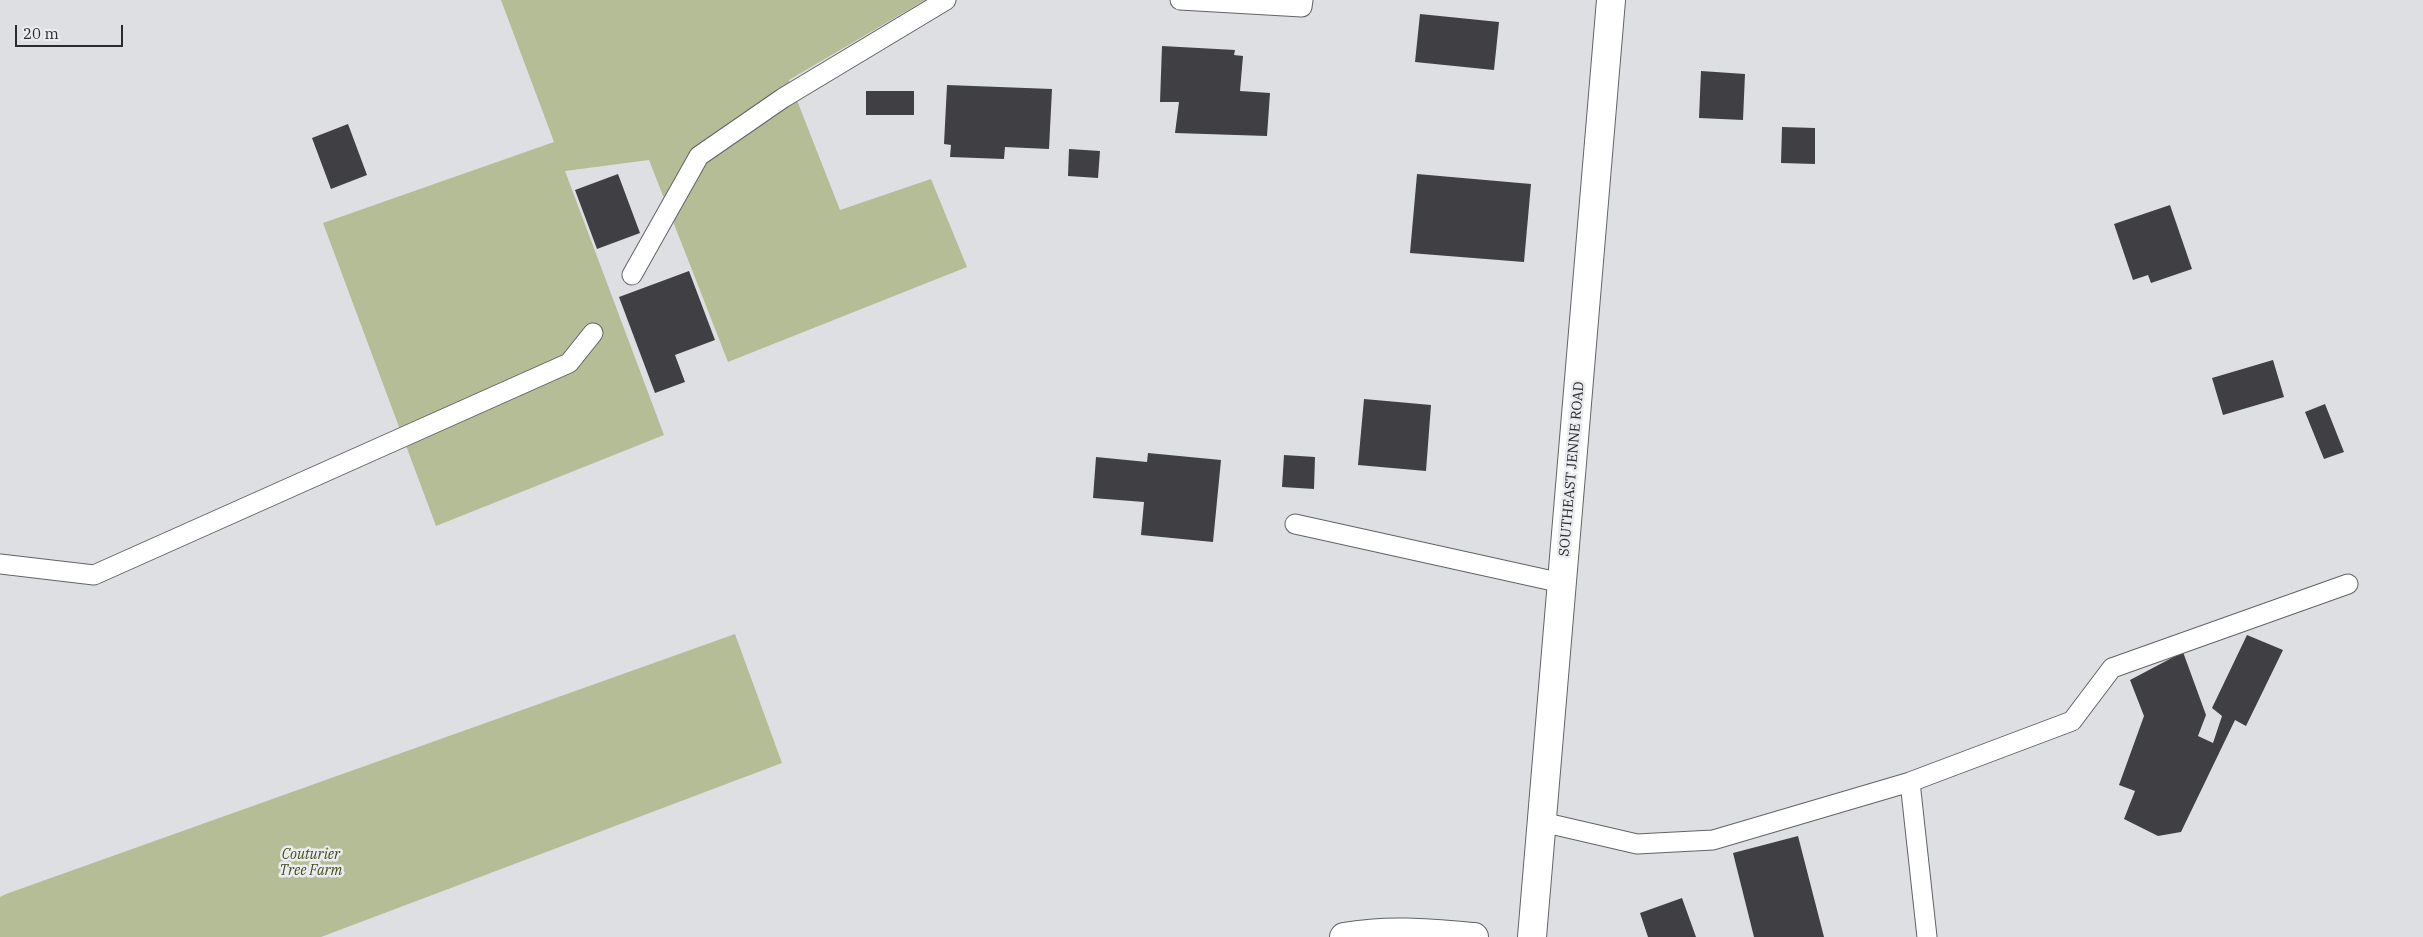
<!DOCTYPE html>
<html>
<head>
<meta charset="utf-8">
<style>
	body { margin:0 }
	#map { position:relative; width:2423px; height:937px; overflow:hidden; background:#dedfe3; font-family:"IBM Plex Serif",serif }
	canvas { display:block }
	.scale { position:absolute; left:15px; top:25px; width:108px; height:22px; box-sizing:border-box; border:2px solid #2b2b2d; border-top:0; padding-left:6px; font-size:15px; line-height:18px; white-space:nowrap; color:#2b2b2d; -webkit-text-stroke:4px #ebecf0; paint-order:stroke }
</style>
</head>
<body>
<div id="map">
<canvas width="2423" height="937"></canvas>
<div class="scale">20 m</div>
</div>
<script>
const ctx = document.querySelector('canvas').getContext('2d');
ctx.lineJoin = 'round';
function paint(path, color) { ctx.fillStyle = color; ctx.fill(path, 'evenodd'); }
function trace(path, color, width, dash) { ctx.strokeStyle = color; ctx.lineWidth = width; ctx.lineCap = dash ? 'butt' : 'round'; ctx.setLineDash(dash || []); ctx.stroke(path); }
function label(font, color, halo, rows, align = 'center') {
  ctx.font = font + ' "IBM Plex Serif",serif'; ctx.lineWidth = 5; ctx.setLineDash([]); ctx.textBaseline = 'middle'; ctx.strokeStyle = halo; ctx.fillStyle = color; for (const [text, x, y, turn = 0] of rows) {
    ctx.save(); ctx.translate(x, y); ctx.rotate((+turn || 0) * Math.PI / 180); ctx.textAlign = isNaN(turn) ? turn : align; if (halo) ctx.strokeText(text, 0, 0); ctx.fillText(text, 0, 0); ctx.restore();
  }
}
const green = new Path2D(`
	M501,0H925L789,80L840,210L931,179L967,267L728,362L649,160L565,171L664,435L436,526L323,223L554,142Z
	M735,634L782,763L321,937H0V897L6,894Z`);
const building = new Path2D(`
	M1420,14L1499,22L1494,70L1415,62Z
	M1162,46L1235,50L1234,55L1243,56L1240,91L1270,93L1267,136L1175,133L1179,102H1160Z
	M1701,71L1745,74L1743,120L1699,118Z
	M947,85L1052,89L1049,149L1005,147L1004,159L950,157L951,145L944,144Z
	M866,91H914V115H866Z
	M348,124L367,175L331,189L312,138Z
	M1782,127L1815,128V164L1781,163Z
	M1069,149L1100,151L1098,178L1068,176Z
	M618,174L640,233L597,249L575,190Z
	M1417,174L1531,184L1524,262L1410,253Z
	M2170,205L2192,269L2151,283L2148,275L2133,280L2114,224Z
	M689,271L715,340L675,355L685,382L655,393L619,297Z
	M2273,360L2284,397L2223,415L2212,378Z
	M1364,399L1431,405L1426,471L1358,465Z
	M2325,404L2344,452L2324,459L2305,412Z
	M1148,453L1221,460L1213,542L1141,535L1144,502L1093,498L1096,457L1147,462Z
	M1284,455L1315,457L1314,489L1282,487Z
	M2247,635L2283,650L2246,726L2235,720L2181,832L2158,836L2124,819L2135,791L2119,785L2144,716L2130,680L2183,652L2206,715L2198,736L2213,743L2222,716L2212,708Z
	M1798,836L1824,937H1754L1733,853Z
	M1682,898L1696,937H1648L1640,913Z`);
const lane = new Path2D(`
	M1180,0L1302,7L1303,0
	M632,275L699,156L783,98L946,0
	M1295,524L1562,583
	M0,564L94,575L569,363L593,333
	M1910,782L1927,937
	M1542,822L1637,844L1713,840L1910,782L2072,721L2112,668L2348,584`);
const secondary = new Path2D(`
	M1344,937C1389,929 1429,933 1474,937`);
const primary = new Path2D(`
	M1532,937L1611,0`);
const streetNames = [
	["SOUTHEAST JENNE ROAD",1572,469,-85]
];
const parkNames = [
	["Couturier",311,855],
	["Tree Farm",311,871]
];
paint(green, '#b5bd96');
paint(building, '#404044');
trace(lane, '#626366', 21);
trace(secondary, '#626366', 30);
trace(primary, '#626366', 30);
trace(lane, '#fff', 19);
trace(secondary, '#fff', 28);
trace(primary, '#fff', 28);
label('14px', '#2b2b2d', '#ebecf0', streetNames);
label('italic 14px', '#454d1b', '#ebecf0', parkNames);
</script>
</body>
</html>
